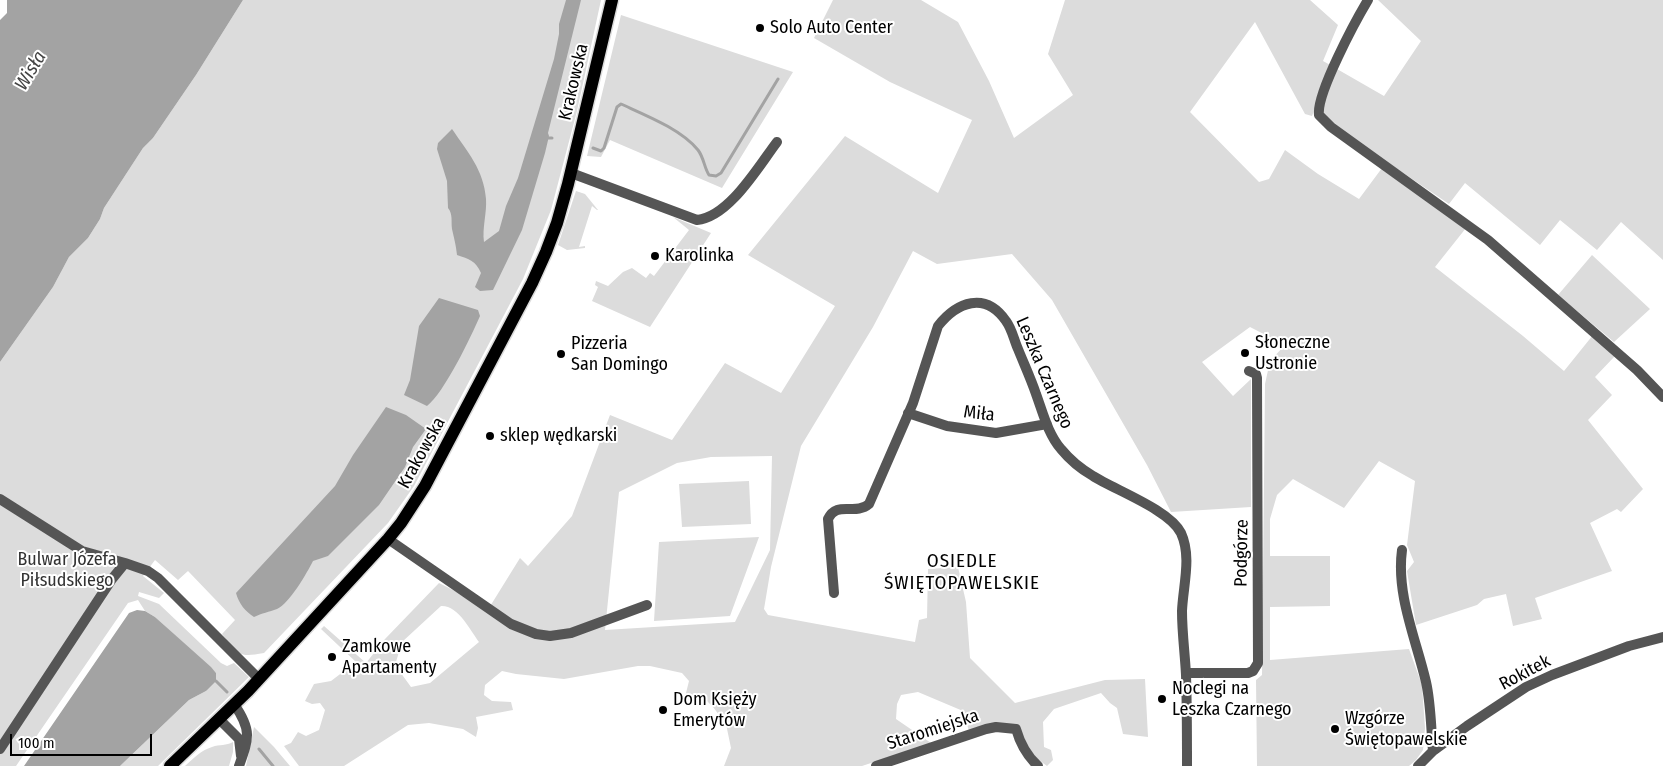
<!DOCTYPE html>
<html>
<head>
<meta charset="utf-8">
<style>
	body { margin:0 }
	#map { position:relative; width:1663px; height:766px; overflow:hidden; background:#fff; font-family:"Fira Sans Condensed",sans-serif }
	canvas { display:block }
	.scale { position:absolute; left:10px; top:734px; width:142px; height:22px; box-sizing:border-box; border:2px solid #000; border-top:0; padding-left:6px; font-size:15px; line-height:18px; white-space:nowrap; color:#000; -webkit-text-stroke:4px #fff; paint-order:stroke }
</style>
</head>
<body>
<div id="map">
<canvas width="1663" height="766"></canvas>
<div class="scale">100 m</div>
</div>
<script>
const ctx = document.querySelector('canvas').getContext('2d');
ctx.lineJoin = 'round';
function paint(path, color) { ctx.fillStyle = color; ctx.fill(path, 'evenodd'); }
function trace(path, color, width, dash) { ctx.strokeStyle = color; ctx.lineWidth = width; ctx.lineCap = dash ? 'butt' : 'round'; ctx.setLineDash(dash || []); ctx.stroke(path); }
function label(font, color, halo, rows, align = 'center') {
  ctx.font = font + ' "Fira Sans Condensed",sans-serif'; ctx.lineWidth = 4; ctx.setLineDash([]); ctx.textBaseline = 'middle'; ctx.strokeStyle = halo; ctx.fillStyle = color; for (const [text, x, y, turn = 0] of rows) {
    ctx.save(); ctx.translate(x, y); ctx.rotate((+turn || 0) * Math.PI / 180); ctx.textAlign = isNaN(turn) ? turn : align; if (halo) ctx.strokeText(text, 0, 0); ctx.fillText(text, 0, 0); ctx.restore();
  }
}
const green = new Path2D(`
	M243,0H601L577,111L551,210L523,279L414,486L388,523L264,653C237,658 238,654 222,634L235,620L188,571L178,580L155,560L143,576L164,593L159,598L139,592L138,596L159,604L221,663L227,666L234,663L249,677L158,766H120L189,700L206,691L216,673L155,617L145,611L138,600L128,603L16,766H0V362L53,287L69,257L88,238L100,219L104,208L143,148L153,138L196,75Z
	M833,0H921L958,22L989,81L1014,138L1073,95L1048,54L1065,0H1310L1338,25L1323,61L1332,66L1312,116L1305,114L1255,22L1190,112L1259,182L1269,179L1285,150L1318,174L1359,199L1382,168L1466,228L1435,267L1523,336L1564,371L1593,335L1615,356L1595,377L1612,395L1588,420L1643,489L1621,512L1617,509L1590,523L1612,571L1535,598L1542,619L1513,626L1506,594L1484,599L1477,605L1416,625L1407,571L1414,562L1407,545L1415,481L1379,461L1344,508L1293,479L1277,495L1270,519V556H1330V606L1270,607V660L1409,649L1422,685L1425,728L1423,750L1416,760L1409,766H1257L1256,680L1262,675L1265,384L1270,361L1285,345L1250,327L1202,362L1233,396L1251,379V507L1171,512L1147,465L1052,300L1012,254L937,264L913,251L873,327L801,446L771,567L764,609L768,615L915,642L919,620L927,618L928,569L958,567L966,602L970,658L1015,703L1105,680L1145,679L1148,737L1123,734L1117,708L1110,703L1101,693L1054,709L1043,722L1044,747L1051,750L1053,760L1047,766L1039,760L1007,725L987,724L969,731L963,711L918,692L901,695L897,704L896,719L931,743L862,766H724L731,748L726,724L713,707L703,697L684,701L689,681L682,673L650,666H638L564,679L516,674L502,671L485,685L484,695L492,701L511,702L513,710L476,717L478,728L476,737L463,729L429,723L408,725L344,766H299L284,746L291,743L298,732L306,736L319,730L325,710L320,703L312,704L305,701L314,684L331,681L356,662L321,629L324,626L366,663L385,639L439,583L489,608L520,558L528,566L572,516L610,415L672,440L725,363L781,393L835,306L748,255L845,136L938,193L972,120L890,82L814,38ZM772,456L770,550L735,622L605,630L619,492L677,463L711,457ZM441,606C458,605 470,630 479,642L430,683L411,687L395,665L402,642Z
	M1378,0H1663V260L1621,222L1597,250L1560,220L1540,245L1465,183L1449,204L1334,126L1323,116L1322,103L1337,69L1384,96L1421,41Z
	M621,15L793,72L722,188L610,140L601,157L587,156Z
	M576,191L585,194L598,210H597L592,206L579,247L585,246V248L567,250L558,245Z
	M673,217L711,233L650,327L592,301L598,287L595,285L596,281L608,286L623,272L632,268L646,278L650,273L654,276L689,230Z
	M1592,255L1650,309L1614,342L1558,295Z
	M749,481L751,524L682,527L679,484Z
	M759,537L730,616L654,621L659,542Z
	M254,727L274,747L290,766H246Z
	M233,742V752L229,766H185C193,759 201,750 212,747C220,744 226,746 233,742Z`);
const water = new Path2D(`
	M7,0H243L196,75L153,138L143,148L104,208L100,219L88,238L69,257L53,287L0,362V20L7,13Z
	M566,0H581L548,133L549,136L545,153L522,230L493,290L480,291L475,287L481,273C476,261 469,259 457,255C456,245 454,238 452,229C451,221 453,214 448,208L447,181L437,149L438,143L452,129C467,151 484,170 486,199C487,213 482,228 484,242L499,231L506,206L518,178L554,59L559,34V24Z
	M439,298L478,310L480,316C471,337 444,393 427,406L404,395L410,380L419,326Z
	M386,407L406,415L426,429L413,447L405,467L379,505L328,556L313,561C307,573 289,604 277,609C269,612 262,613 254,617C245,611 239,604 236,593L335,486L353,455Z
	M137,610L145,611L155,617L211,667L216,673V681L206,691L189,700L120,766H24L129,613Z`);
const stream = new Path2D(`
	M548,138H552
	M593,148L601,151L604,148L617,107L621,104C645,115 681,129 698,150C704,158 704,167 709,175L716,176L721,173L778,79
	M216,681L227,692
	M259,749L273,766`);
const minor = new Path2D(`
	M1368,0C1356,20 1316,94 1319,115L1331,127L1488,240L1637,370L1663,397
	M571,173L697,220C729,217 758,167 777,142
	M908,413L947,426L996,433L1047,424
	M0,499L82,551L125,563L148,571L158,578L259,679
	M388,539L511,624L536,634L550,636L571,633L647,605
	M1402,550C1396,595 1416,639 1426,682C1431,704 1431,729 1433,751
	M834,593L828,519C837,500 855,516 869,504L913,403L938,326C957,302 985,291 1006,321C1012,329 1014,340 1018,349C1024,364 1031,379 1036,394C1043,413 1048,434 1061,449C1070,460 1081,469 1093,476C1115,490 1170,510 1181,533C1192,557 1183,586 1182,611C1182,633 1185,654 1186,675C1187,705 1187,736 1187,766
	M1186,673H1248L1253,671L1258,663L1257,378L1256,374L1249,371
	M234,704C252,730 249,738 239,766
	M219,719L239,739L241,756
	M0,749L112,579L125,563
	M876,766L986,729L996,727L1016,729C1020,743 1027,756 1038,766
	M1418,766L1433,751L1467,726L1526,687L1552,675L1629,646L1663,637`);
const primary = new Path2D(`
	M170,766L248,691L388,539L401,523L425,486L532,283L546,252L557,223L568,184L612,0`);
const markers = [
	[760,28,5,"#000"],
	[655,256,5,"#000"],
	[1245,353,5,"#000"],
	[561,354,5,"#000"],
	[490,436,5,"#000"],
	[332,657,5,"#000"],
	[1162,699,5,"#000"],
	[663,710,5,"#000"],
	[1335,729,5,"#000"]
];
const poiNames = [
	["Solo Auto Center",770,28],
	["Karolinka",665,256],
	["Słoneczne",1255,343],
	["Ustronie",1255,364],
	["Pizzeria",571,344],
	["San Domingo",571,365],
	["sklep wędkarski",500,436],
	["Zamkowe",342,647],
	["Apartamenty",342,668],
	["Noclegi na",1172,689],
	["Leszka Czarnego",1172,710],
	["Dom Księży",673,700],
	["Emerytów",673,721],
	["Wzgórze",1345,719],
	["Świętopawelskie",1345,740]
];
const streetNames = [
	["Krakowska",574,82,-77],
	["Leszka Czarnego",1044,373,67],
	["Miła",979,414,6],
	["Krakowska",422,453,-61],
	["Podgórze",1242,553,-89],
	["Rokitek",1525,673,-28],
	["Staromiejska",933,730,-18]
];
const parkNames = [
	["Bulwar Józefa",67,560],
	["Piłsudskiego",67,581]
];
const waterNames = [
	["Wisła",31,71,-59]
];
const neighbourhoodNames = [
	["OSIEDLE",962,562],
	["ŚWIĘTOPAWELSKIE",962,584]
];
paint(green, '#dcdcdc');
paint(water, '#a3a3a3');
trace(stream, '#a3a3a3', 3);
trace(primary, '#dbdbdb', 15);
trace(minor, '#555', 10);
trace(primary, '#000', 12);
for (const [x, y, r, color] of markers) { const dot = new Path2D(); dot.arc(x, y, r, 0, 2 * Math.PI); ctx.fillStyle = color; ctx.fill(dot); trace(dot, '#fff', 2); }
label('18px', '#000', '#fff', poiNames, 'left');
label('18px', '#000', '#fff', streetNames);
label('18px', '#333', '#fff', parkNames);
label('italic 19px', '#444', '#fff', waterNames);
ctx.letterSpacing = '1px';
label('19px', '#000', '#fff', neighbourhoodNames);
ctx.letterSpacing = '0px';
</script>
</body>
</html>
